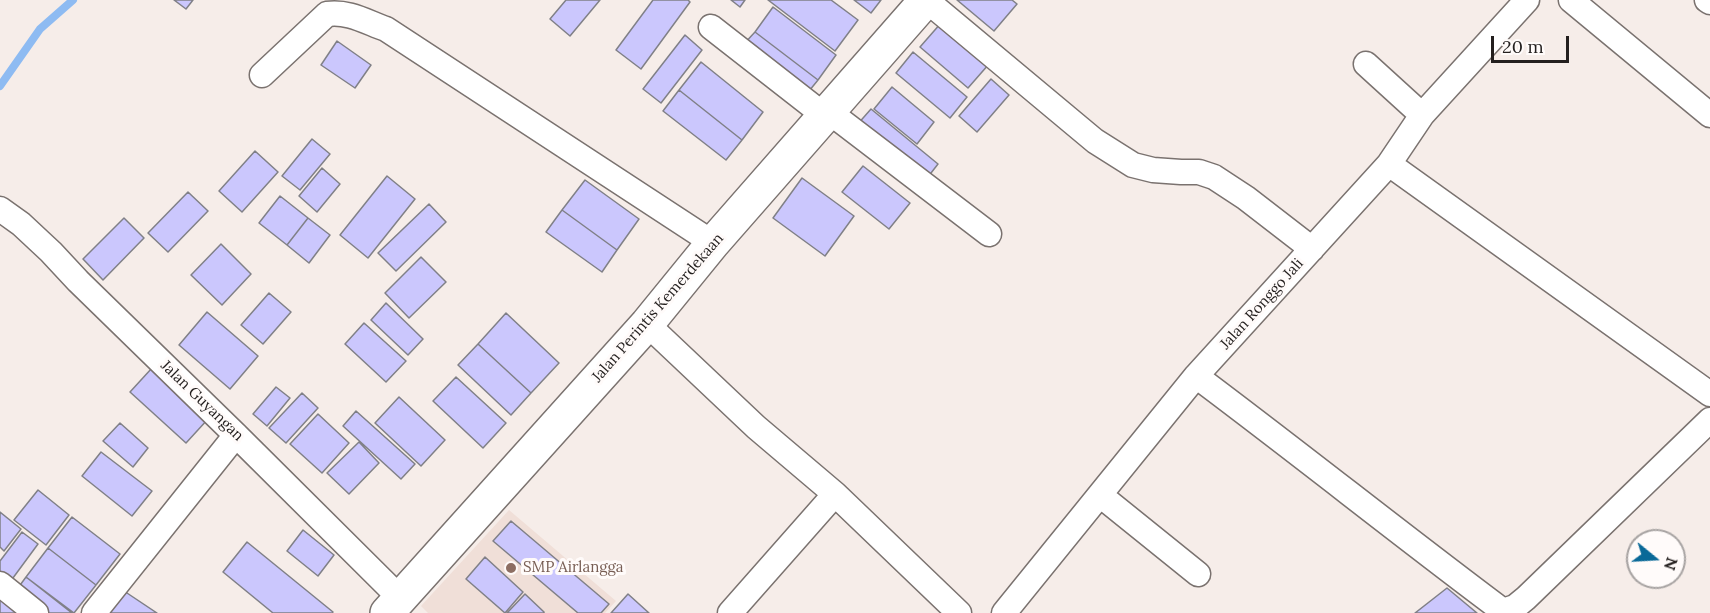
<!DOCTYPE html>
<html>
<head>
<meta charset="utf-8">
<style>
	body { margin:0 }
	#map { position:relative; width:1710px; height:613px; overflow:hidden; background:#f6ede9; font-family:Lora,serif }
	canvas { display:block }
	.north { position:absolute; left:1626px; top:529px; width:60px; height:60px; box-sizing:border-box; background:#fffbfa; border:2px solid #a7a3a2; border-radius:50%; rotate:108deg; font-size:16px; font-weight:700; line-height:24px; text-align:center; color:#231f1e }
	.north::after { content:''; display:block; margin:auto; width:21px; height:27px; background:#096998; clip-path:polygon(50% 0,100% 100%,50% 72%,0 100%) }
	.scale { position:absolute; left:1491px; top:36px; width:78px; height:27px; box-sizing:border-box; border:3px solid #231f1e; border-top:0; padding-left:8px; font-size:18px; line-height:21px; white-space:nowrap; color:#231f1e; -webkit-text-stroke:4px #fffbfa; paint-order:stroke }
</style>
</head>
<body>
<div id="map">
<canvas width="1710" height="613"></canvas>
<div class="north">N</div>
<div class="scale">20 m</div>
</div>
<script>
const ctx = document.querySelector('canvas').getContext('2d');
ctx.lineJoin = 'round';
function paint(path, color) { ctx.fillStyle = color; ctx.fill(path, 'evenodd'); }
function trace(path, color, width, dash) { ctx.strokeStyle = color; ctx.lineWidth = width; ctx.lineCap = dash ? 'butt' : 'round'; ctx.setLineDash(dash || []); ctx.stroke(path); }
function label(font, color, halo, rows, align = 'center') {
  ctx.font = font + ' Lora,serif'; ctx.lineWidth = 6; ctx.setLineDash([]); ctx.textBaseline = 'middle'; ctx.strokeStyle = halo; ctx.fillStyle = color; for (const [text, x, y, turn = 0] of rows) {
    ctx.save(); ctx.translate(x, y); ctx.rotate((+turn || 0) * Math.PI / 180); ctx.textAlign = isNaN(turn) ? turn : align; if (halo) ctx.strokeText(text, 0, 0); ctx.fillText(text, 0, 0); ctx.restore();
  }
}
const built = new Path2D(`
	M509,510L616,601L605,613H601L609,604L511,521L494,541L578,613H544L525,594L507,613H505L523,592L485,558L466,579L504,613H428L421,606Z`);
const stream = new Path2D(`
	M0,86L40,29L73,0`);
const building = new Path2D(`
	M174,0H193L186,9Z
	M566,0H600L570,36L550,19Z
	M653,0H688L690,2L641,69L616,50Z
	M731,0H745L740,7Z
	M768,0H831L858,20L835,51Z
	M854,0H881L871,13Z
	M957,0H1012L1017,4L994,31Z
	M773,7L836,55L818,80L755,32Z
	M941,23L989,64L968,88L920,47Z
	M755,32L818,80L805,96L742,46Z
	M685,35L702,50L661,103L643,89Z
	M337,41L371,65L355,88L321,65Z
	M913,52L967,97L950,118L896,73Z
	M701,62L763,112L742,140L679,90Z
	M991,79L1009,95L977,132L959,116Z
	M892,87L934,122L917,144L874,109Z
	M679,90L742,140L726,160L663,111Z
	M871,109L938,164L924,182L856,126Z
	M312,139L330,154L300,190L282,176Z
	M255,151L278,172L242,212L219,191Z
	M863,166L910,203L889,229L842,192Z
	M322,168L340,184L317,212L299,196Z
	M387,176L415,199L368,258L340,235Z
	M802,178L854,216L825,256L773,218Z
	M585,180L639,219L617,250L562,210Z
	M188,192L208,211L168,252L148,233Z
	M280,196L308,218L287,245L259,223Z
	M429,204L446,222L396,271L378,253Z
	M562,210L617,250L602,272L546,232Z
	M124,218L144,238L103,280L83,259Z
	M308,218L330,235L309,263L287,245Z
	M221,244L251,274L222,305L191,275Z
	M421,257L446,282L409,318L385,293Z
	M269,293L291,312L263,344L241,325Z
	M386,303L423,339L408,355L371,320Z
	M207,312L258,356L230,389L179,345Z
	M506,313L559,363L531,393L478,344Z
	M364,323L406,361L386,382L345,344Z
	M478,344L531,393L511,415L458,365Z
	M152,368L208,419L186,443L130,392Z
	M456,377L506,423L483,448L433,401Z
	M276,387L290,398L267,426L253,414Z
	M302,393L318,408L286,443L269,428Z
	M399,397L445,440L421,466L375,423Z
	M356,411L415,464L401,479L343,426Z
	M318,414L349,443L322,473L290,444Z
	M120,423L148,448L133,467L103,441Z
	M359,442L379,463L349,494L327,473Z
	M101,452L152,491L132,516L82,476Z
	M38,490L69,515L46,545L14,520Z
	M0,512L21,529L4,551L0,547Z
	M72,517L120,554L96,585L48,548Z
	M511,521L609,604L601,613H578L493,541Z
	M303,530L334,555L318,576L287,551Z
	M22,532L38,544L10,582L0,574V561Z
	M247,542L333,612L332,613H273L223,572Z
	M48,548L96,585L74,613L26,577Z
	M485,557L523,592L505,613L466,579Z
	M26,577L72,613H43L15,592Z
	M1447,588L1477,613H1415Z
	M121,589L157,613H105Z
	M0,594L26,613H0Z
	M525,594L544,612V613H507Z
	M628,594L649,613H611Z`);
const minor = new Path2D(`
	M926,0L1095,141L1133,165L1153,170L1181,172H1199L1214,177L1246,198L1312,249
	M1571,0L1710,115
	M1707,0L1710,2
	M711,27L825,116
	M1366,64L1422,115
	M262,75L327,14C349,11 366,22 386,29L713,243
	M828,111L989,234
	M1389,164L1710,394
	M0,209L21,224L51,252L78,281L236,435L400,598
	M647,324L756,427L835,494L959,613
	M1196,376C1299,453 1400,534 1503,611L1515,607L1526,598L1710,420
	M1100,495L1198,574
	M0,584L36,613
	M94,613L236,435
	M730,613L835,494
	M1004,613L1196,376L1389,164L1422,115L1527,0`);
const secondary = new Path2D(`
	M387,613L647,324L713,243L926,0`);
const markers = [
	[511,568,6,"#8d6e63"]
];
const streetNames = [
	["Jalan Ronggo Jali",1262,304,-48],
	["Jalan Perintis Kemerdekaan",658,308,-49],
	["Jalan Guyangan",202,401,44]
];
const educationNames = [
	["SMP Airlangga",523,568]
];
paint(built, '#f0dfd8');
trace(stream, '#8ebbf2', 8);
paint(building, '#cbc7fd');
trace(building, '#808087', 1.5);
trace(minor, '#7a726f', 27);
trace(secondary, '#7a726f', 36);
trace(minor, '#fff', 24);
trace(secondary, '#fff', 33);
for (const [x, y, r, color] of markers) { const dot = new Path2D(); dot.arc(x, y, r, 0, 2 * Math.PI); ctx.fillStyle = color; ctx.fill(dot); trace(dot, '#fffbfa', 2); }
label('15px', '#231f1e', '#fffbfa', streetNames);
label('15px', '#785e54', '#fffbfa', educationNames, 'left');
</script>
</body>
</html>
